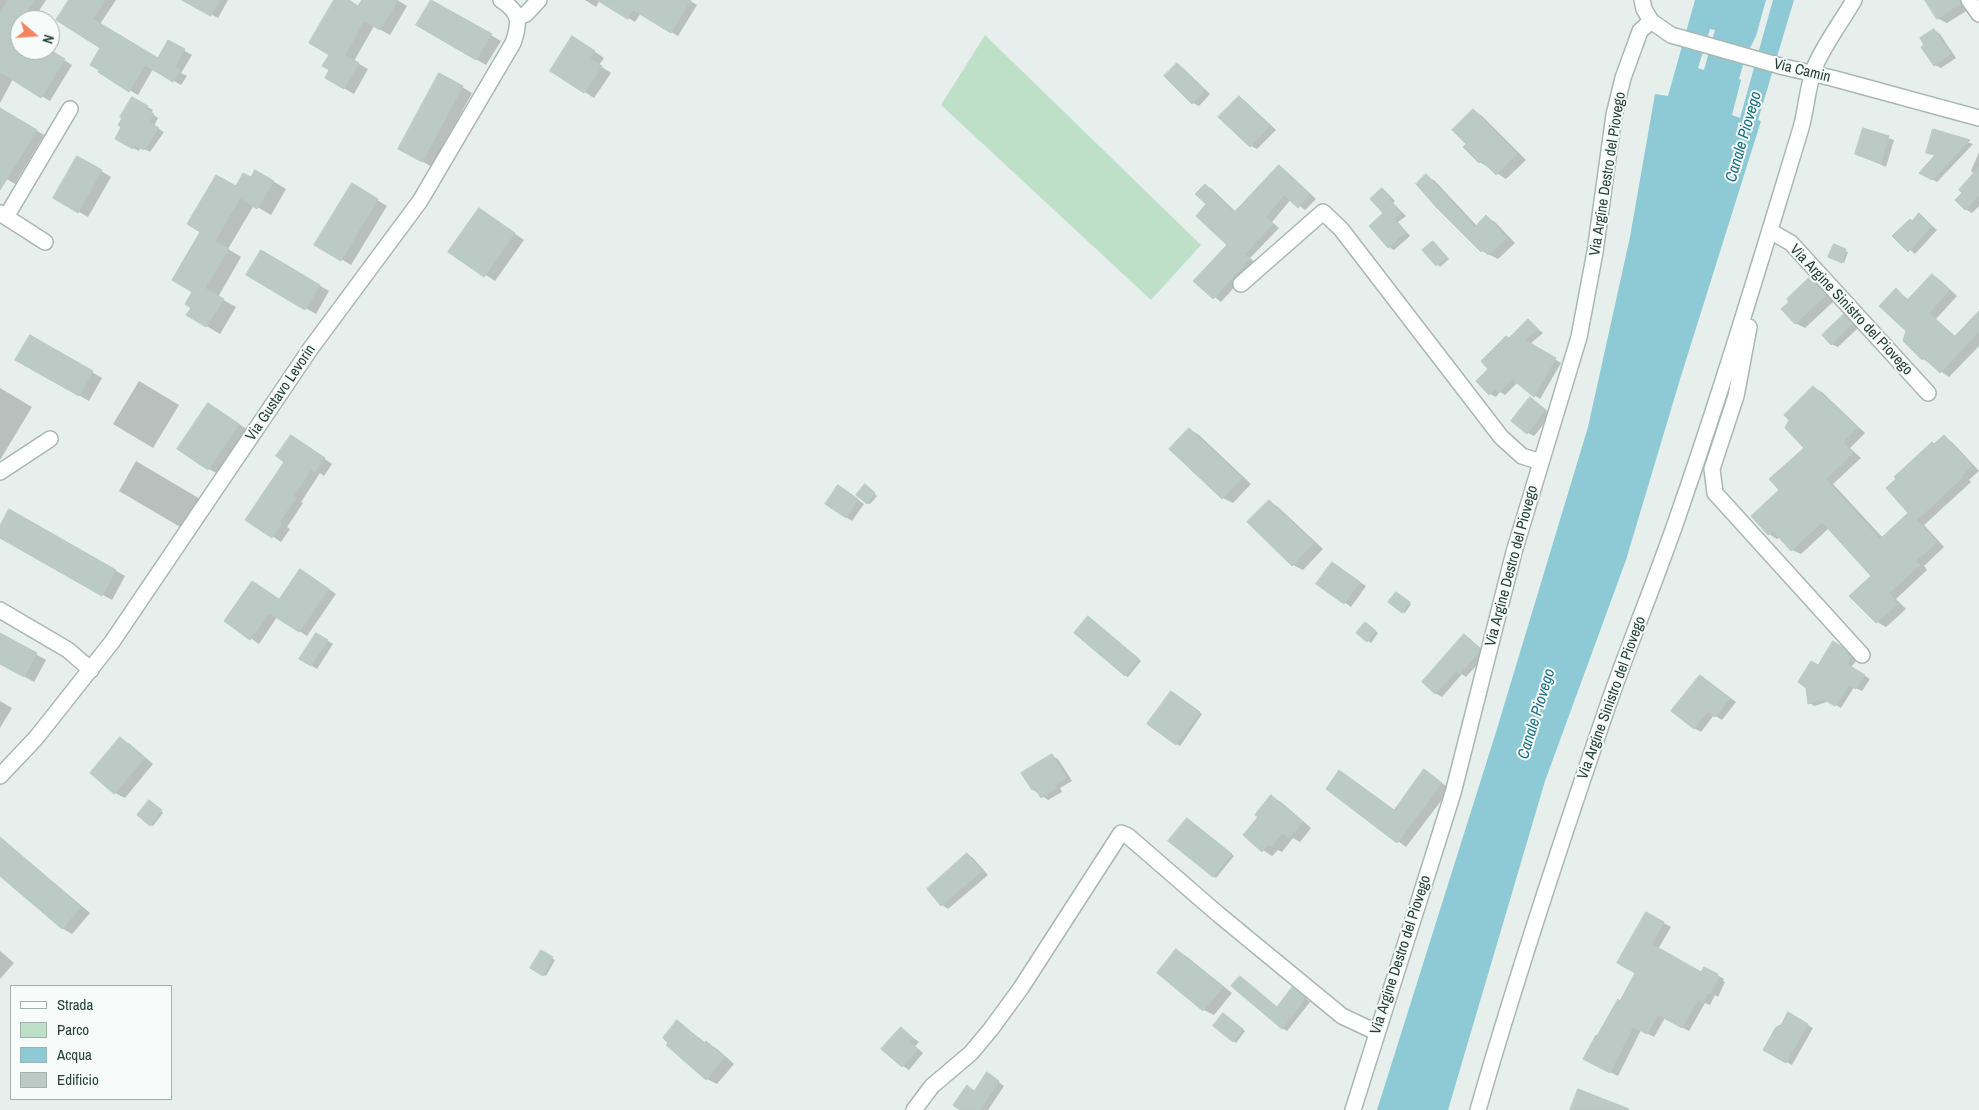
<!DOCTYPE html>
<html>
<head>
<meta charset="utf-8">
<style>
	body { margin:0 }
	#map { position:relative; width:1979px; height:1110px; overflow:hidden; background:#e6efeb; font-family:"Archivo Narrow",sans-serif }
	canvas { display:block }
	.legend { position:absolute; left:10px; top:985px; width:162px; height:115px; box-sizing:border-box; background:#f7fbf9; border:1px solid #a3b1ad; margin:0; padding:6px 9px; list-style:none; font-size:15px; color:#24423a }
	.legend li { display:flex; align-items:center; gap:10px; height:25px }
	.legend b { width:25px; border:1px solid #a3b1ad }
	.north { position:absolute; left:10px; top:10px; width:50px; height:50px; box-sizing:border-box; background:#f7fbf9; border:1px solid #a3b1ad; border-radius:50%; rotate:108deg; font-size:14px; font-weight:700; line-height:20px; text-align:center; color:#24423a }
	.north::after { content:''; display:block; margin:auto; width:18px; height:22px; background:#f6835d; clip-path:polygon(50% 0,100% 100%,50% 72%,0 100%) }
</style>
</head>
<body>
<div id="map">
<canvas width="1979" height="1110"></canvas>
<ul class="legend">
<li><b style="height:6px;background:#fff"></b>Strada</li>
<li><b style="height:14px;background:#bfe0c8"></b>Parco</li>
<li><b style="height:14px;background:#8dcad5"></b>Acqua</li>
<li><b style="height:14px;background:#bbcac4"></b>Edificio</li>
</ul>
<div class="north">N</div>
</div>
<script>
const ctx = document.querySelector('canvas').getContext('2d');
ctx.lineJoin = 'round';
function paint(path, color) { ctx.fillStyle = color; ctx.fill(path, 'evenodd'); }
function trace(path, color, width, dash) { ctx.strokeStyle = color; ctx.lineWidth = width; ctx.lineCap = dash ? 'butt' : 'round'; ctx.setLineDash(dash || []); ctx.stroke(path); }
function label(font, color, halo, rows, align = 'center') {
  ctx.font = font + ' "Archivo Narrow",sans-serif'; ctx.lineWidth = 4; ctx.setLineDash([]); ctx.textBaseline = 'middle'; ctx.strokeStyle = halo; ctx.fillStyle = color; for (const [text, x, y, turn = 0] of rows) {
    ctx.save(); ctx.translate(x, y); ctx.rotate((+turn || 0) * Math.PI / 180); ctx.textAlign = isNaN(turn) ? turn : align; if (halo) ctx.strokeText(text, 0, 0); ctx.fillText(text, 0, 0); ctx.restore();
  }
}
const green = new Path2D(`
	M985,35L1201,245L1151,300L941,105Z`);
const water = new Path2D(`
	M1695,0H1766L1756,36L1745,58L1739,79L1741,80L1732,115L1740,118L1773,0H1794L1758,120L1761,121L1681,376L1626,560L1545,781L1448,1110H1377L1496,732L1588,427L1630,237L1655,94L1668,96ZM1710,29L1715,30L1704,70L1698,68Z`);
const shadow = new Path2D(`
	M0,0H46L33,20H20V50H48L72,65L50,101L13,79L0,103Z
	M71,0H116L100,24L159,59L169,42L192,55L181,73L187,76L181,85L153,69L138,95L99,72L101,48Z
	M185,0H228L218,18Z
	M335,0H346L359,7L363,0H397L407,6L390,35L374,26L354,61L368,69L354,94L326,78L331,70L330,54Z
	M585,0H689L697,5L678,36L641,13L635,22L600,0L596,7Z
	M1926,0H1962L1968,10L1947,23L1937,18Z
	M432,1L501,41L486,65L418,24Z
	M1934,30L1940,34L1956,58L1941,68L1935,65Z
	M582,43L604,58L599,65L611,73L594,98L551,70Z
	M1177,65L1183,68L1210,94L1199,106L1193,103Z
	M440,74L472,93L432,167L399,148Z
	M1239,97L1245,101L1276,130L1257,149L1251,146L1220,117Z
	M133,99L153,110L151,113L158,118L154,126L164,132L150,152L141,147L139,151L116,138L123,127Z
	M0,109L44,135L15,184L0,175Z
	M1473,110L1482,116L1526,160L1506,179L1480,162L1468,144Z
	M1864,130L1894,140L1886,167L1857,154Z
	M1934,131L1973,144L1937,182L1921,173L1936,156L1928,152Z
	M1979,152V206L1972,213L1965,209L1963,193L1975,174L1971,171Z
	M78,157L111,177L88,217L55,198Z
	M1279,167L1286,171L1316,199L1305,210L1291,199L1272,222L1279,228L1250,258L1256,263L1221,302L1195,281L1228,244L1208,204L1205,185L1212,189L1236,212Z
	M256,171L286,189L271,215L254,205L228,249L241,257L218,297L236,307L220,334L188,315L192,307L194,292L236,188L251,179Z
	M1426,176L1435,181L1477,226L1486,217L1495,222L1515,243L1498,259L1482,251L1468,237Z
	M352,185L387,206L351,265L316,244Z
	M1383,189L1395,201L1393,203L1406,216L1398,222L1410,236L1394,250L1389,247Z
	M480,210L524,240L495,281L450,251Z
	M1919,215L1937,230L1915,254L1894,236Z
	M1433,242L1449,259L1440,267L1424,250Z
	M1845,251L1848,252L1844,263L1830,256Z
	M262,252L329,291L316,314L248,275Z
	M1932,275L1940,280L1957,296L1936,319L1956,337L1979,313V346L1949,377L1923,359L1904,340L1907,331L1896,290L1909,300Z
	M1810,279L1819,284L1834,301L1805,328L1795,323Z
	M1844,316L1858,328L1838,347L1831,344Z
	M1528,321L1543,333L1530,344L1561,363L1540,399L1518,382L1505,395L1500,392L1496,397L1490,394V369L1510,339Z
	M30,336L102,378L89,401L17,359Z
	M139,381L179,405L153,448L113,424Z
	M0,388L32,407L0,460Z
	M1814,388L1822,392L1865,433L1850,448L1861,458L1833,484L1883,538L1910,513L1934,445L1944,437L1952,442L1979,471L1969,480L1971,482L1924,525L1944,547L1924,566L1927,570L1896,599L1906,609L1886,627L1877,622L1850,596L1873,576L1829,528L1801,554L1792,550L1780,536L1777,539L1769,534L1781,490L1805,448Z
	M1535,403L1552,414L1534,436L1528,433Z
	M218,410L248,430L218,474L209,469Z
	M1189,429L1199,435L1251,484L1233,503L1223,498L1171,449Z
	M299,441L332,464L324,476L320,473L301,502L303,503L287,527L290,529L281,542L247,519Z
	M136,461L200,499L182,528L119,491Z
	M868,488L877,496L870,504L867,503Z
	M845,490L864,504L852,521L846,517Z
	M1269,501L1278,507L1323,549L1303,570L1293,565Z
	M10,511L125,576L112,600L0,537V528Z
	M1332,563L1366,586L1351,607L1318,583Z
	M308,575L336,594L307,636L277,617L259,644L226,621L279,600Z
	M1399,595L1411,604L1405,613L1402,612Z
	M1091,619L1141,661L1128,677L1125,675Z
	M1368,625L1378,633L1371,643L1358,633Z
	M0,634L46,660L34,682L0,663Z
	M317,634L333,644L317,669L301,659Z
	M1465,636L1486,653L1485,656L1466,677L1462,674L1442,697L1435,693Z
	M1833,643L1847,651L1856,661L1851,667L1870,679L1862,691L1854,687L1841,708L1829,701L1815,706L1809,703L1818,666Z
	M1701,676L1736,702L1722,720L1714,715L1701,732L1694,728Z
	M1174,694L1202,714L1180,746L1149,724Z
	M0,701L12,708L0,728Z
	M120,739L130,744L153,764L125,798L115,793Z
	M1052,756L1058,759L1072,781L1060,788L1062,792L1048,800L1032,789Z
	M1340,771L1395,811L1432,776L1450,789L1406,847L1328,789Z
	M1272,797L1281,802L1311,828L1300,842L1293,838L1282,852L1278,850L1272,856L1263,850L1260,817Z
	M152,803L163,813L153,826L150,825Z
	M1190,821L1234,856L1216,878L1213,876Z
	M0,837L90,913L72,934L62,928L0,875Z
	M967,854L973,858L988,875L948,909L942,905L929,889Z
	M1647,914L1671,927L1658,949L1702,974L1717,975L1724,979L1723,981L1725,982L1718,997L1715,995L1710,1005L1705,1003L1689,1031L1665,1018L1654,1037L1641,1030L1618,1076L1592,1063L1598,1038L1637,973Z
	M0,951L14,963L0,979Z
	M1176,951L1186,956L1232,993L1214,1015L1204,1010Z
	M541,952L555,960L546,976L532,968Z
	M1298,992L1310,1002L1287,1031L1282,1028L1278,1008Z
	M1788,1014L1813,1028L1792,1065L1765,1049Z
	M1226,1016L1245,1031L1236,1043L1215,1026Z
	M678,1022L706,1043L716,1048L734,1064L717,1084L707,1079L668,1045Z
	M901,1029L919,1042L915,1046L923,1053L909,1070L903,1066Z
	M993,1078L1004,1086L988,1110H962Z`);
const building = new Path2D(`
	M9,0H34L22,20H20V50H50L65,59L41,98L0,72V13Z
	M69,0H105L93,19L158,58L168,40L185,49L175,67L180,70L173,82L145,65L129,92L98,72L99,70L90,65L100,48L56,20Z
	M182,0H220L211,16Z
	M334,0H349L358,6L362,0H398L380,30L364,21L345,55L359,63L344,89L325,78L329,70L322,66L329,55L309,43Z
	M431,0L492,34L476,60L416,25Z
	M597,0H691L671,33L633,10L628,19Z
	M1925,0H1960L1961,4L1937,19Z
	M1934,29L1951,54L1934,66L1921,47L1924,45L1920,38Z
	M572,36L595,51L590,59L602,66L584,93L550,71Z
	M1177,63L1205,90L1192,104L1164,76Z
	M439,73L463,86L422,162L398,149Z
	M1239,96L1270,126L1250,147L1218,117Z
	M132,97L148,106L146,109L154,114L149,122L159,128L144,150L135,145L133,149L115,139L121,127L118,125L122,118L120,117Z
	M0,108L37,130L0,190Z
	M1473,109L1517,154L1496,175L1482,161L1479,163L1463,147L1466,144L1452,130Z
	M1863,128L1889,136L1881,164L1855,154Z
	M1933,129L1970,140L1932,180L1919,173L1935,155L1926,153Z
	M77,156L102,170L78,213L53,198Z
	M1279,165L1310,194L1298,208L1284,195L1266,217L1273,224L1245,254L1250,259L1213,299L1193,281L1227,245L1196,216L1206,204L1195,194L1205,184L1234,212Z
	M1979,167V195L1965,210L1955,200L1962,193L1959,190Z
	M255,170L274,181L257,209L240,198L215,241L229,249L205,288L224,299L206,327L186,315L191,308L185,304L192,292L172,280L200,232L187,224L216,175L236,186L243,173L251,177Z
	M1426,174L1475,227L1486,215L1507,238L1488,255L1483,250L1481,252L1436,207L1416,184Z
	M352,183L378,199L341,261L314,245Z
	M1382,188L1391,197L1389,199L1401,212L1394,219L1406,232L1388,248L1369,226L1383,213L1370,199Z
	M479,208L515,233L484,277L448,252Z
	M1919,213L1932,226L1908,252L1892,236L1910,219L1912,221Z
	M1433,241L1447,257L1436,266L1422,250Z
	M1834,244L1846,249L1842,263L1828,257Z
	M261,250L320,285L305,310L246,275Z
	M1932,274L1950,290L1929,313L1954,337L1979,311V332L1940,373L1924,358L1922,360L1903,341L1906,331L1879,306L1896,288L1907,300Z
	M1810,277L1826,295L1795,324L1781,309L1789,302L1787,299Z
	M1844,314L1852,324L1831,345L1822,335Z
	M1528,319L1538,329L1525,340L1556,358L1534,397L1512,379L1499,393L1495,389L1489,395L1476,381L1488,369L1481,361L1506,336L1509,338Z
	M30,335L93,371L79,396L15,360Z
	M1813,386L1858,427L1843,442L1853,453L1826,479L1880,539L1908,513L1886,488L1896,479L1894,477L1932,442L1934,444L1944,435L1972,466L1962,475L1963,477L1917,520L1937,542L1916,561L1920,565L1889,593L1898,604L1876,623L1849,596L1871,576L1822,522L1791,551L1773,531L1768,535L1751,516L1779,490L1769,479L1804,448L1785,428L1789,420L1784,415Z
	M1530,397L1546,410L1527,434L1511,421Z
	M208,403L239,424L208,470L177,449Z
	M1189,428L1242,478L1222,499L1169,449Z
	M291,435L325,458L315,472L311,470L294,496L296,498L280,521L282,523L272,538L245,520L284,462L276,456Z
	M865,484L875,493L867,504L856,495Z
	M838,485L858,499L846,518L825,504Z
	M1269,500L1314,543L1292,566L1247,522Z
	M9,509L116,570L102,596L0,538V526Z
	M1332,562L1360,582L1344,604L1316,584Z
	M300,569L329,589L299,632L269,613L250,640L224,621L252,581L279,599Z
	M1396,592L1410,602L1402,613L1388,602Z
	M1088,616L1139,659L1125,676L1074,633Z
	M1365,622L1376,631L1367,642L1356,633Z
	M0,633L37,653L24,677L0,664Z
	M316,633L328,640L311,666L299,659Z
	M1464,634L1480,648L1479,652L1460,674L1456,671L1435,694L1422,682Z
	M1833,641L1842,647L1851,657L1847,664L1865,675L1856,689L1849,685L1835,706L1823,699L1808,704L1806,688L1798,682L1811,661L1818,665Z
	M1700,675L1730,698L1715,717L1708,711L1694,729L1671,711Z
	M1171,691L1200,712L1176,745L1147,724Z
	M120,737L145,758L114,794L90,773Z
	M1052,754L1066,778L1055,785L1057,788L1041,798L1035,788L1032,790L1021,773Z
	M1424,769L1442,783L1397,843L1326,789L1339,770L1394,810Z
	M1271,795L1303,822L1289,838L1283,833L1271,847L1268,844L1262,852L1243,835L1258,817L1255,815Z
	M149,800L162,810L150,826L137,815Z
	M1187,818L1232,854L1213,877L1168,841Z
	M0,837L81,907L62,929L0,876Z
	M967,853L982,871L941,906L927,889Z
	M1646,912L1664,922L1652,944L1701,972L1704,967L1718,974L1717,976L1719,977L1710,994L1708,993L1703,1003L1698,1000L1682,1028L1658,1015L1647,1034L1633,1027L1610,1073L1583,1059L1596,1035L1597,1036L1618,999L1620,1001L1635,973L1617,963Z
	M1176,949L1223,987L1203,1011L1157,973Z
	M541,950L553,957L543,976L530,968Z
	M1240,976L1277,1007L1292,987L1306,998L1282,1029L1231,986Z
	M1788,1012L1808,1024L1786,1063L1763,1050L1776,1027L1781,1025Z
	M1223,1013L1243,1029L1233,1042L1213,1026Z
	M677,1020L704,1043L706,1041L725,1057L706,1080L666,1045L668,1043L663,1038Z
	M901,1027L913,1038L910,1042L918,1049L902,1067L881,1049Z
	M987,1072L999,1081L980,1110H960L953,1105L967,1085L974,1091Z
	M1578,1089L1629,1109L1628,1110H1570Z`);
const minor = new Path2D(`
	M1969,0L1979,14
	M518,17L526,14L539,0
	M0,213L45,242
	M6,217L70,109
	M1770,231L1791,243L1928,393
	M1241,284L1323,212L1341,229L1501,437L1522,456L1541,462
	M1749,327L1736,396L1712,469L1715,493L1862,655
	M0,472L50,439
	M0,610L68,650L91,670
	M0,776L36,738L112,642L311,348L420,201L513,43C520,23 521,13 501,0
	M914,1110L932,1086L971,1053L991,1029L1021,988L1121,833L1128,836L1218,914L1342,1016L1376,1032
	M1353,1110L1453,793L1514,552L1579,337L1595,252L1614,115L1623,78L1640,31L1651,21
	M1478,1110C1517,974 1562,839 1608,705C1631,639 1658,575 1680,510C1724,383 1762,256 1801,128C1807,107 1807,85 1816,64C1826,42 1842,21 1854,0`);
const tertiary = new Path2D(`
	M1642,0L1644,9L1651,21L1671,35L1784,67L1832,78L1979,118`);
const streetNames = [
	["Via Camin",1802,71,14],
	["Via Argine Destro del Piovego",1608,174,-81],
	["Via Argine Sinistro del Piovego",1851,310,47],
	["Via Gustavo Levorin",281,393,-56],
	["Via Argine Destro del Piovego",1512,566,-75],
	["Via Argine Sinistro del Piovego",1612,698,-70],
	["Via Argine Destro del Piovego",1401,955,-72]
];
const waterNames = [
	["Canale Piovego",1744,137,-74],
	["Canale Piovego",1537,714,-73]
];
paint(green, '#bfe0c8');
paint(water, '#8dcad5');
paint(shadow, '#0003');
paint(building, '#bbcac4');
trace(building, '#b8c9c2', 1);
trace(minor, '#a8b8b2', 18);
trace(tertiary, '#a8b8b2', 18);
trace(minor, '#fff', 15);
trace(tertiary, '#fff', 15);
label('15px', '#24423a', '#f7fbf9', streetNames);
label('italic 16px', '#1b7081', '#f7fbf9', waterNames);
</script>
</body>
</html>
